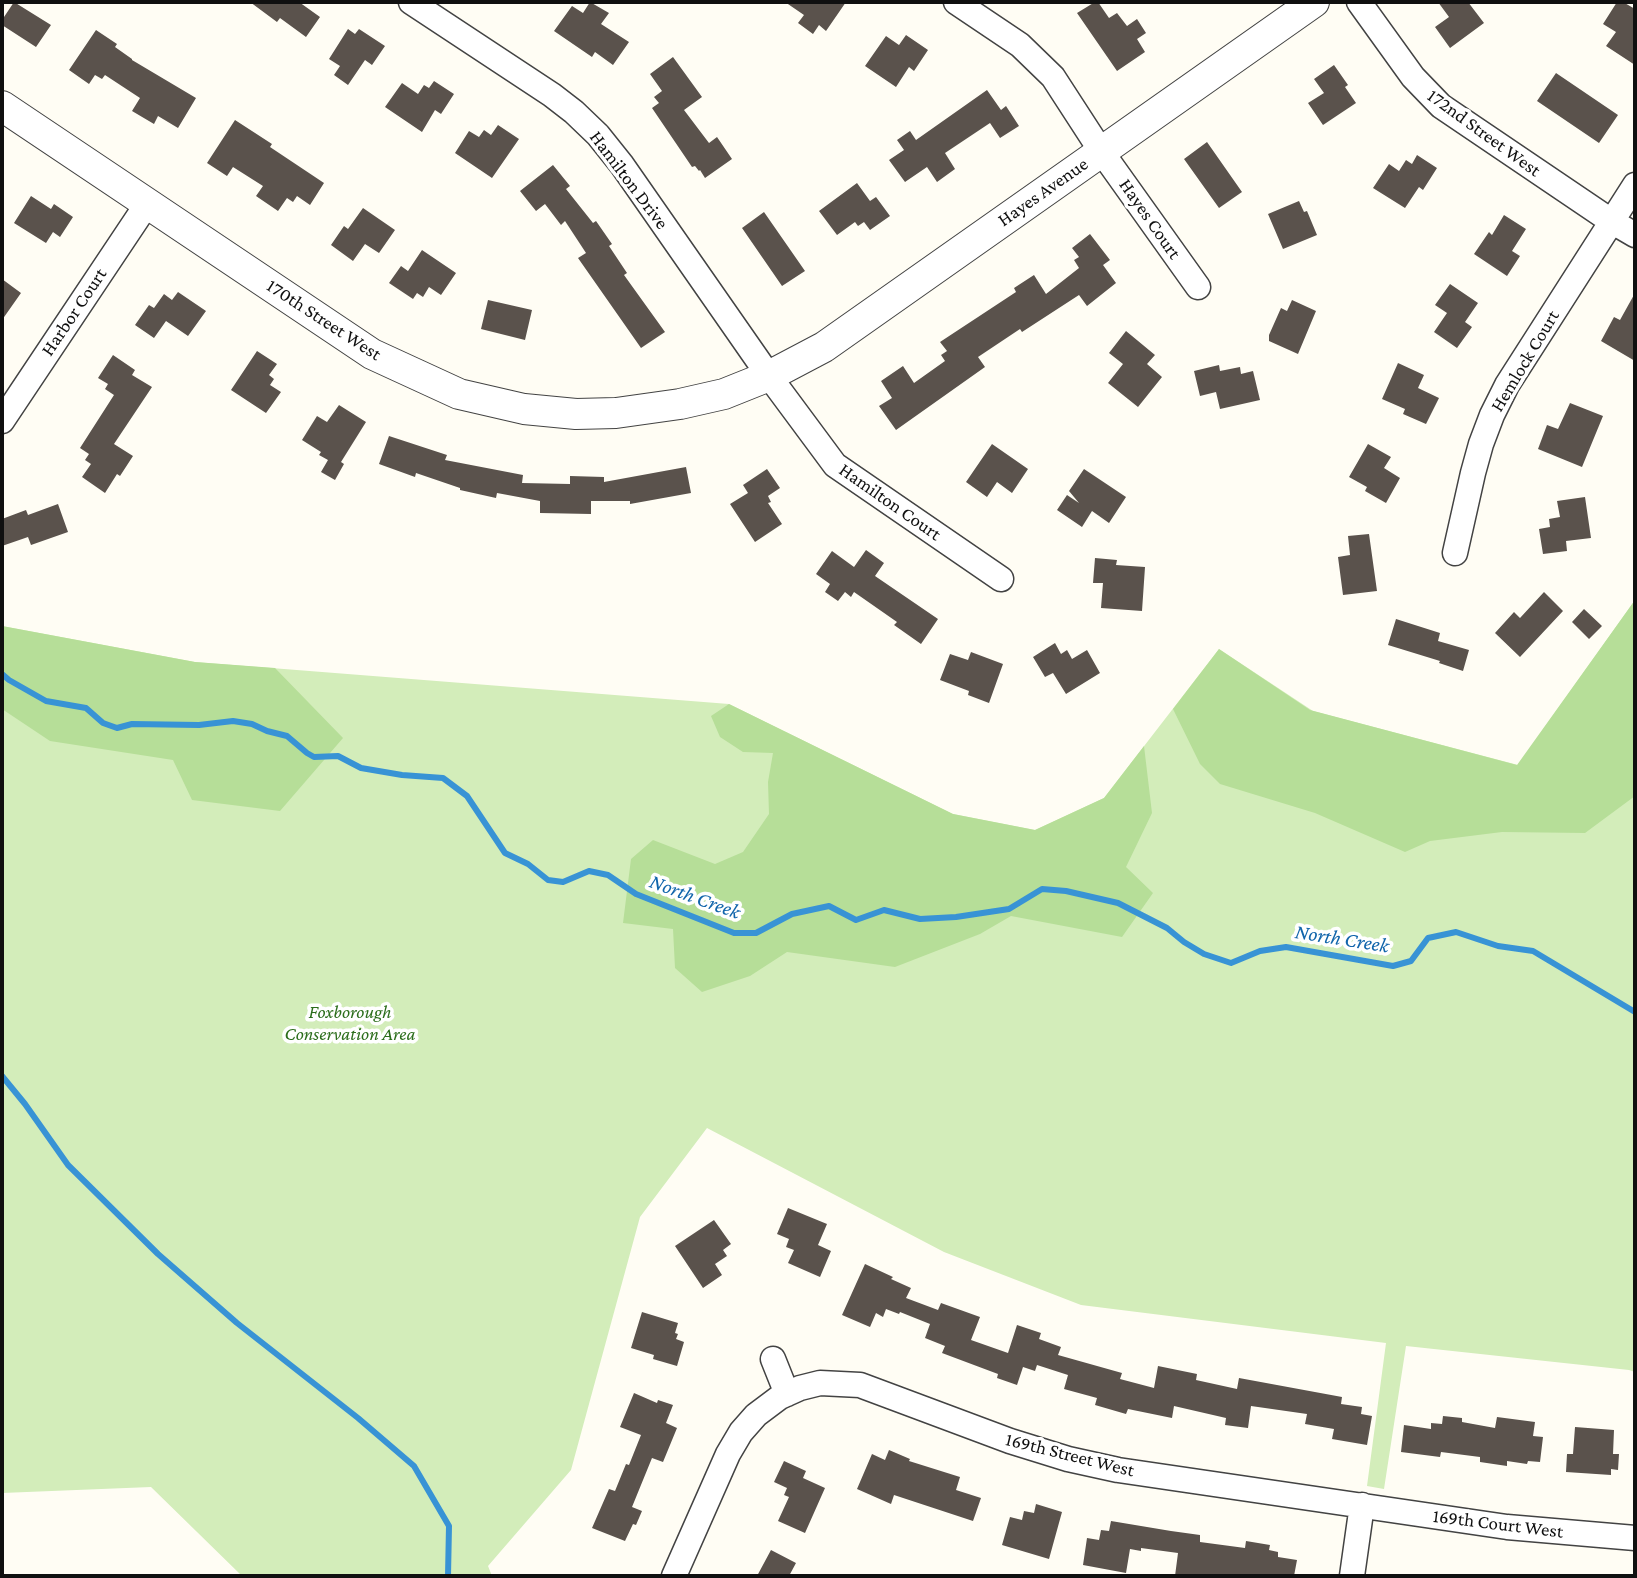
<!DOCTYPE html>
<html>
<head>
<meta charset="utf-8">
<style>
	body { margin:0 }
	#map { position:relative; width:1637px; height:1578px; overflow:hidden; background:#fffdf4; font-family:"Crimson Pro",serif }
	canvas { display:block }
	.frame { position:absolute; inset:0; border:4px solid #101010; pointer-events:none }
</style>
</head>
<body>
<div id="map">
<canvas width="1637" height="1578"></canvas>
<div class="frame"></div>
</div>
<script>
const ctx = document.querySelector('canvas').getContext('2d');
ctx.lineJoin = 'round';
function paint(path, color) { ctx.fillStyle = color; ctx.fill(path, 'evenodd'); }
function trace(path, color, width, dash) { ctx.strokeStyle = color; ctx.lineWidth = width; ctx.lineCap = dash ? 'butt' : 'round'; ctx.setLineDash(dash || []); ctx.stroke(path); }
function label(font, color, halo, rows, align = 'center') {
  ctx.font = font + ' "Crimson Pro",serif'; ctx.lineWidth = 7; ctx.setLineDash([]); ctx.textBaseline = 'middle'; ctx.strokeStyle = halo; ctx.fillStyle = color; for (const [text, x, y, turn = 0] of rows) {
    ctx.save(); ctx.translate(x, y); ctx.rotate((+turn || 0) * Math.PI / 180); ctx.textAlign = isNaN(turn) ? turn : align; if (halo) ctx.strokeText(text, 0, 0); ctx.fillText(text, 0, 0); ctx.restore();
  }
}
const green = new Path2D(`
	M1635,600V1372L1629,1370L1406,1346L1384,1489L1367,1486L1386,1343L1081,1305L944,1252L707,1128L640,1217L571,1470L488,1566L492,1576H242L151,1487L2,1493V626L195,662L729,704L953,814L1035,830L1104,798L1219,649L1313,711L1518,765Z`);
const forest = new Path2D(`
	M1635,600V796L1585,833L1502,832L1430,841L1405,852L1315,813L1220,784L1200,764L1173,709L1219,649L1310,710L1517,765Z
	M2,626L195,662L275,668L343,738L280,811L192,800L173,760L50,741L2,709Z
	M729,704L953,814L1035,830L1104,798L1144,746L1152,813L1126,867L1153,893L1122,937L1011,916L980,934L895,967L787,952L750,976L702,992L675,968L673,929L623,923L631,859L653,840L715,864L743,852L769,814L768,782L773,753L743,752L720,737L711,716Z`);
const stream = new Path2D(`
	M2,674L9,680L46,701L86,708L103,723L117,728L132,724L199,725L233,721L252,724L267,731L287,736L307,753L314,757L338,756L361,768L402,775L443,778L467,796L505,853L528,864L548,880L563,882L589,871L608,875L636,894L734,933H756L792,914L829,906L856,920L884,910L920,919L956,917L1009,909L1042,889L1066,891L1118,903L1167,928L1184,942L1204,954L1231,963L1260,951L1286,947L1393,966L1411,961L1428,938L1456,932L1498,946L1533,951L1635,1012
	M2,1076L25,1104L68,1165L158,1254L237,1323L358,1418L414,1466L449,1526L448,1576`);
const building = new Path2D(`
	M14,2L51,25L36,47L2,25V20Z
	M250,2H299L320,17L306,37L280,18L277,22Z
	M590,2L609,13L601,24L629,42L613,65L595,52L592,57L554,31L572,6L583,13Z
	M785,2H846L826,31L819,25L813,34L798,23L804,15Z
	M1095,2H1098L1109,18L1117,13L1127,26L1137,19L1146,33L1137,39L1145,52L1117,71L1077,13Z
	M1438,2H1468L1484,23L1450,48L1435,27L1449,17Z
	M1617,2H1623L1635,9V65L1606,46L1616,32L1603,24Z
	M348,29L355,34L359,29L385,46L372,65L365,60L348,85L334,75L340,66L329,59Z
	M96,30L117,44L115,47L132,59V60L196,98L178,128L158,116L154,124L132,111L140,98L105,75L102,79L95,75L89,84L69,70Z
	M906,35L928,50L914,71L909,67L896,87L865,66L886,36L899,45Z
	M673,57L702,97L684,110L709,143L717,137L732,159L705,178L700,170L699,171L695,166L692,167L652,108L659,103L654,97L662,91L650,74Z
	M1334,65L1348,85L1345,87L1356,103L1323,125L1308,103L1324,93L1314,79Z
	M1556,73L1618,115L1599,143L1537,101Z
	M434,81L454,94L441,114L435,110L422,132L385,107L402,83L418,94L424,85L429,88Z
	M987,90L1001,110L1006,106L1019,126L1000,138L990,123L945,153L955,169L937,182L927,167L905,182L889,160L904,150L897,140L910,131L916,140Z
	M235,120L272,144L270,147L324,183L310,205L297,196L293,202L287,198L278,211L256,196L263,186L233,167L227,176L207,163Z
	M498,125L519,139L492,178L455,153L469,131L479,137L484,130L491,135Z
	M1207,142L1242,192L1219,208L1184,159Z
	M1417,155L1437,168L1423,190L1419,187L1405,208L1373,188L1389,164L1399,171L1406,160L1412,164Z
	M553,165L570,186L566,189L593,223L596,221L612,244L609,246L627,273L624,275L665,332L641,348L578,258L586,253L565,221L561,225L545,204L536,211L520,191Z
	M857,183L870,201L876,197L890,216L870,230L864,222L858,226L855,222L837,235L819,211Z
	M31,196L51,209L54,204L73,217L60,237L53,232L46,243L14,223Z
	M1299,201L1304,212L1307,211L1317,235L1283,249L1268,214Z
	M363,208L395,230L379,253L365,244L353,261L331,245L344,226L348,229Z
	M764,212L805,271L782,286L742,228Z
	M1504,215L1526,229L1512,251L1520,256L1507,276L1474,254L1489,232L1492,235Z
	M1090,234L1110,260L1103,265L1116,283L1087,306L1079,295L1022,332L1020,329L978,357L985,367L896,430L879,406L892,398L881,381L903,366L914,383L945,361L941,355L947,351L940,342L1016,292L1014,288L1034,275L1046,294L1079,268L1074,260L1079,257L1072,248Z
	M422,250L456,273L441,295L429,287L423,297L417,293L413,299L389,283L401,266L408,271Z
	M2,279L21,293L2,320Z
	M1450,284L1478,303L1465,322L1472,327L1457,348L1434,332L1447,313L1435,305Z
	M178,292L206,311L188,336L166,321L154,338L135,325L149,305L154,308L164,294L172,300Z
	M1635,293V361L1601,341L1614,317L1620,320Z
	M488,300L532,310L525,340L481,329Z
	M1292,300L1316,311L1298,354L1269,341V335L1281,308L1287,311Z
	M1126,331L1155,355L1147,364L1162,377L1138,407L1108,383L1123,364L1109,353Z
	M257,351L277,364L269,375L274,379L270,385L281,392L266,413L231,390Z
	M113,355L135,370L132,375L152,387L114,444L133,456L120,476L117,474L105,493L82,477L91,464L85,460L89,454L80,448L114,395L105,389L108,384L98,378Z
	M1398,363L1424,375L1418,388L1439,398L1426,424L1403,414L1405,409L1382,399Z
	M1219,365L1220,371L1240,367L1241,374L1253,371L1260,400L1220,409L1216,392L1200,396L1194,371Z
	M1570,403L1603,416L1582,467L1538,449L1547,425L1558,429Z
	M339,405L366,422L341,462L344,464L335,480L321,472L328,460L319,455L321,452L302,440L317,416L327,422Z
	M389,436L447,455L445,460L523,475L522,483L570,484V476L604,477V482L686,467L691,493L630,504V501H591V514L540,513V501L497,493L496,498L460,490V488L416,473L415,477L379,464Z
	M992,444L1028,469L1012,493L997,482L987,497L966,482Z
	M1368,444L1391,457L1384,468L1400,478L1386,503L1365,491L1367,487L1349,477Z
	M767,469L780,488L768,496L771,502L768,503L782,524L755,542L730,504L748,493L743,485Z
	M1084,469L1126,497L1109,523L1092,511L1082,527L1057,510L1067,495L1079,503L1069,491Z
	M1585,497L1591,538L1566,541L1567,551L1543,554L1539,529L1550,527L1549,519L1560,517L1557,501Z
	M58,504L68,532L31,545L28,537L2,546V519L26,510L28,515Z
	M1369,534L1377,591L1343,595L1338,557L1350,555L1348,536Z
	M866,550L884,563L875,576L938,619L921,644L894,625L897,622L854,592L851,597L845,592L838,601L825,592L830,584L816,574L832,551L854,567Z
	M1095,558L1117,560L1116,565L1145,567L1142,611L1101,608L1103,583H1093Z
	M1544,592L1563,611L1520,657L1495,633L1514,612L1520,618Z
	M1584,609L1602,626L1589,639L1572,622Z
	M1396,619L1440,633L1438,641L1469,650L1463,671L1439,663L1440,661L1388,645Z
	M1055,643L1061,654L1067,650L1072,659L1087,650L1100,673L1066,694L1053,673L1045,677L1033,657Z
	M971,652L1003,664L989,703L968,695L969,691L940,680L950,654L968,660Z
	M788,1208L827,1224L818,1245L831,1251L820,1277L788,1263L794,1250L786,1247L789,1239L777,1234Z
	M714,1220L731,1244L723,1250L727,1256L715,1264L722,1275L703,1288L675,1246Z
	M865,1264L893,1277L891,1279L911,1288L906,1298L938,1310L941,1303L980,1317L971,1340L1008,1353L1017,1325L1041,1333L1039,1339L1061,1347L1058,1355L1122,1373L1120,1379L1154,1388L1158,1366L1197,1374L1196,1380L1237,1389L1239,1378L1342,1397L1341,1404L1362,1407L1361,1414L1372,1416L1367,1445L1332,1439L1334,1429L1305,1424L1307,1414L1251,1406L1248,1428L1225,1425L1226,1418L1174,1406L1172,1418L1128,1409L1126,1414L1095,1405L1097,1398L1064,1389L1068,1375L1037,1365L1035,1371L1023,1367L1017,1385L997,1378L998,1374L942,1353L945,1346L925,1338L930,1324L900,1312L899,1314L886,1309L883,1317L876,1313L870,1327L842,1315Z
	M642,1312L678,1323L675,1333L678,1334L676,1339L684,1342L677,1366L653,1359L654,1355L631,1348Z
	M634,1393L657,1403L658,1400L673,1405L666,1423L677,1428L663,1462L652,1458L632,1507L642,1511L636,1525L633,1524L625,1541L592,1528L609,1489L615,1491L626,1464L629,1465L641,1435L620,1427Z
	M1443,1416L1462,1418V1422L1495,1428L1497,1417L1535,1422L1533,1436L1543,1437L1540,1462L1528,1461L1527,1464L1507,1461V1466L1480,1462V1457L1441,1452L1440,1457L1401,1452L1404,1425L1431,1429V1423L1442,1424Z
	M1575,1427L1614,1430L1613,1454H1619L1618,1470L1611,1469V1475L1566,1472L1567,1454H1573Z
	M889,1450L910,1459L909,1461L960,1477L956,1490L981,1498L973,1521L894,1495L891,1504L857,1489L872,1454L885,1460Z
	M784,1461L806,1471L803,1478L825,1488L805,1533L778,1521L789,1497L784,1495L787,1488L774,1482Z
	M1036,1504L1062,1512L1049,1559L1002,1545L1010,1517L1022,1520L1024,1511L1034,1513Z
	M1111,1521L1171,1531L1200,1535V1542L1245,1548L1246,1541L1270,1545L1269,1550L1278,1552V1557L1297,1560L1294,1576H1175L1178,1553L1141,1548V1551L1130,1549L1126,1573L1083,1565L1087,1538L1099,1540L1101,1530L1109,1531Z
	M771,1550L796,1563L789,1576H757Z`);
const minor = new Path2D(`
	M411,2L552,95L574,112L598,135L622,165L769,376L835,465L1001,579
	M956,2L1020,45L1053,77L1101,151L1198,287
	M1359,2L1413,77L1441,106L1611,221L1635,235
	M2,421L147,204
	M1455,553L1473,473L1481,444L1492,415L1507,385L1635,185
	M773,1359L787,1394
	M674,1576L728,1454L741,1432L756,1415L780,1397L800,1388L820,1383L860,1385L1010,1441L1068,1459L1118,1470L1507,1527L1635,1538
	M1352,1576L1362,1505`);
const tertiary = new Path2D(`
	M2,106L372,354L459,394L524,409L576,414L616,413L680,404L724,394L769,376L824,347L1314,2`);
const streetNames = [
	["172nd Street West",1484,133,36],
	["Hamilton Drive",629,180,53],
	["Hayes Avenue",1043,192,-35],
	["Hayes Court",1150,219,55],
	["Harbor Court",74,312,-56],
	["170th Street West",324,320,33],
	["Hemlock Court",1525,361,-59],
	["Hamilton Court",890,502,35],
	["169th Street West",1070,1455,14],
	["169th Court West",1498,1524,7]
];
const parkNames = [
	["Foxborough",350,1012],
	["Conservation Area",350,1034]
];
const waterNames = [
	["North Creek",695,897,20],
	["North Creek",1342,939,9]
];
paint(green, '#d3edba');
paint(forest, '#b6de98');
trace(stream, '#3893d5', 6);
paint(building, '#5a524c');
trace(minor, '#434343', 27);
trace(tertiary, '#434343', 32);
trace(minor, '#fff', 24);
trace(tertiary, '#fff', 30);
label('19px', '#101010', '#fff', streetNames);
label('italic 19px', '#2b6d1b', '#fff', parkNames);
label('italic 21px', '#1165ab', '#fff', waterNames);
</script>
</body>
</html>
